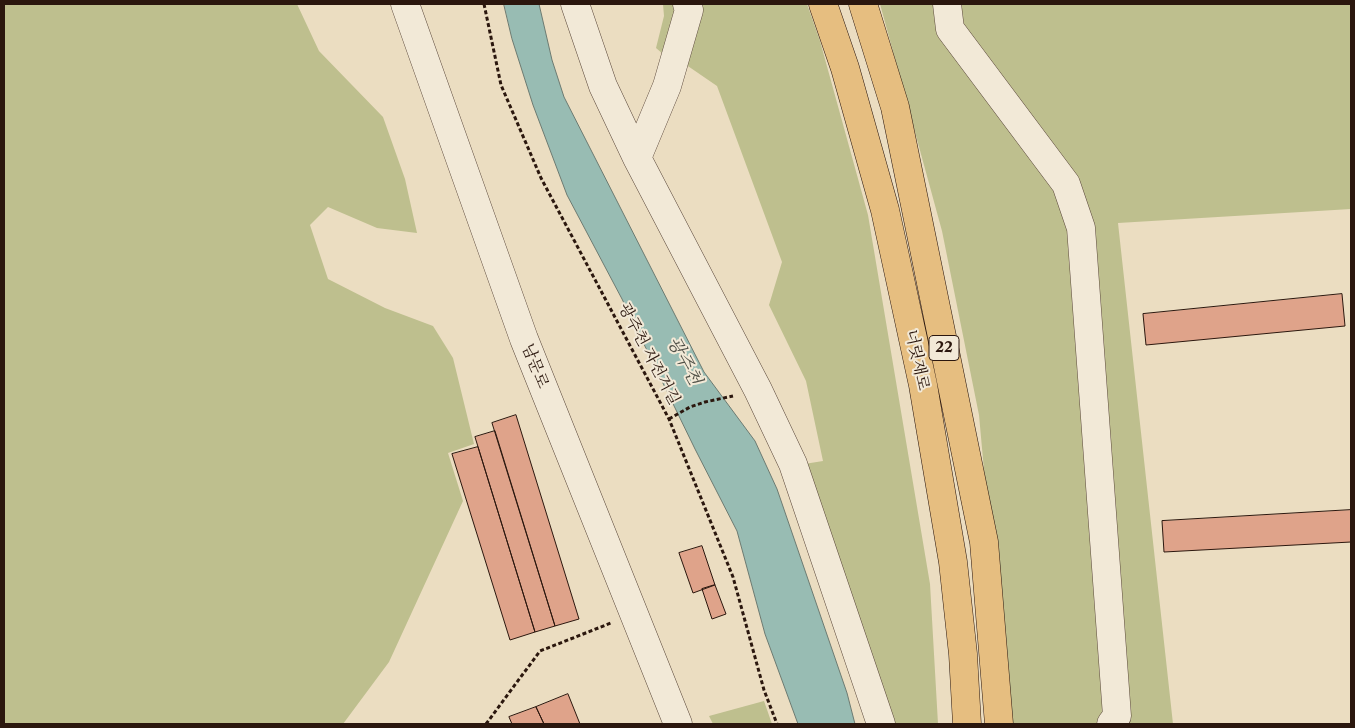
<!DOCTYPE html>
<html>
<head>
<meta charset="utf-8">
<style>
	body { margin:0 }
	#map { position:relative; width:1355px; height:728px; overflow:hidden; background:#ebddc1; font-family:"Libre Caslon Text",serif }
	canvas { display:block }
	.frame { position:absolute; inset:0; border:5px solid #2b170e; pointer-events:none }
</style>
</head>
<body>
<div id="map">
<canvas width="1355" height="728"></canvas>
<div class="frame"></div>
</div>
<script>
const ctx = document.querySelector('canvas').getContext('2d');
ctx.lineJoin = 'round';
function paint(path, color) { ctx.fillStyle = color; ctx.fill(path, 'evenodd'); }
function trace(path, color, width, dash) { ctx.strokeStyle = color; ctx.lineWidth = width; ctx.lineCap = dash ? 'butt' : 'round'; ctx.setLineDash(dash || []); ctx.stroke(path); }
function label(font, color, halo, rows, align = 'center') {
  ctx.font = font + ' "Libre Caslon Text","Noto Serif KR",serif'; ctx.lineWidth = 4; ctx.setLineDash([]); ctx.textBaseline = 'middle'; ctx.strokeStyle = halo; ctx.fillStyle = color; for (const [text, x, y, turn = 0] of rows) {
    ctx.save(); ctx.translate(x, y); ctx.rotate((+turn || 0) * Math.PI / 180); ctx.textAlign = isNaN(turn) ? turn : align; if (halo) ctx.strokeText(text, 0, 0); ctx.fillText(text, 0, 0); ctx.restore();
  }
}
const green = new Path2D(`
	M4,4H297L319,51L383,117L405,179L417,233L377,228L328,207L310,225L328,279L385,308L433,326L453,358L474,444L448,453L463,501L389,662L343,724H4Z
	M663,4H681L670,60L656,48L664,16Z
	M696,4H807L820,41L868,215L930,584L938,724H885L798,465L823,461L806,381L769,305L782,262L717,86L682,62Z
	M880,4H937L1059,192L1070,222L1104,724H1007L979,415L942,231Z
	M938,4H1351V209L1118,223L1173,724H1127L1087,214Z
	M764,701L772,724H713L709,716Z`);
const water = new Path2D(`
	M504,4H539L552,60L564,97L704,372L755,441L777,489L847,693L855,724H798L765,634L737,531L695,449L622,299L567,195L533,105L512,39Z`);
const building = new Path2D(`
	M1342,294L1345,326L1146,345L1143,314Z
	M516,415L579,619L555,626L492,423Z
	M495,431L555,626L535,632L475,437Z
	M478,447L535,632L510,640L452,454Z
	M1351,510V542L1164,552L1162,521Z
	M702,546L715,585L693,593L679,553Z
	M715,585L726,614L712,619L702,589Z
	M568,694L580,724H544L536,707Z
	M536,707L544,724H512L509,717Z`);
const path = new Path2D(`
	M484,4L501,85L541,178L669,419L733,577L764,690L777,724
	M669,419L690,407L705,402L733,396
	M486,724L540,651L611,623`);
const minor = new Path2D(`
	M405,4L524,339L678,724
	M575,4L603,86L637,158L758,390L793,464L881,724
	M947,4L950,29L1066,184L1081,228L1117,716L1111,724
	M637,158L667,86L689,10L687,4`);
const highway = new Path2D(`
	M823,4L845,68L885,210L923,385L953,562L963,654L967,724
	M863,4L895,107L984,542L999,724`);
const shields = [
	[944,348,30]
];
const shieldNames = [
	["22",944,348]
];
const streetNames = [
	["광주천 자전거길",649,354,62],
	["너릿재로",917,360,78],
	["남문로",535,366,68]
];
const waterNames = [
	["광주천",684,361,62]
];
paint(green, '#bebf8e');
paint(water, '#98bcb3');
trace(water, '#6c7a71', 1);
paint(building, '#dfa38a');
trace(building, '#2b170e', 1);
trace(minor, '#5b483b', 29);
trace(highway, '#2b170e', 29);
trace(path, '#2b170e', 3, [4, 2.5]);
trace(minor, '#f2e9d7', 28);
trace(highway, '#e6be80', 28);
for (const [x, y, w] of shields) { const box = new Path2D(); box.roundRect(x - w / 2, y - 12.5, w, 25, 4); ctx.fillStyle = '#f2e9d7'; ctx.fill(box); trace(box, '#2b170e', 1); }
label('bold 15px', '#2b170e', null, shieldNames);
label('16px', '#2b170e', '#f2e9d7', streetNames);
label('italic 18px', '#515148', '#f2e9d7', waterNames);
</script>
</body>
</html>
